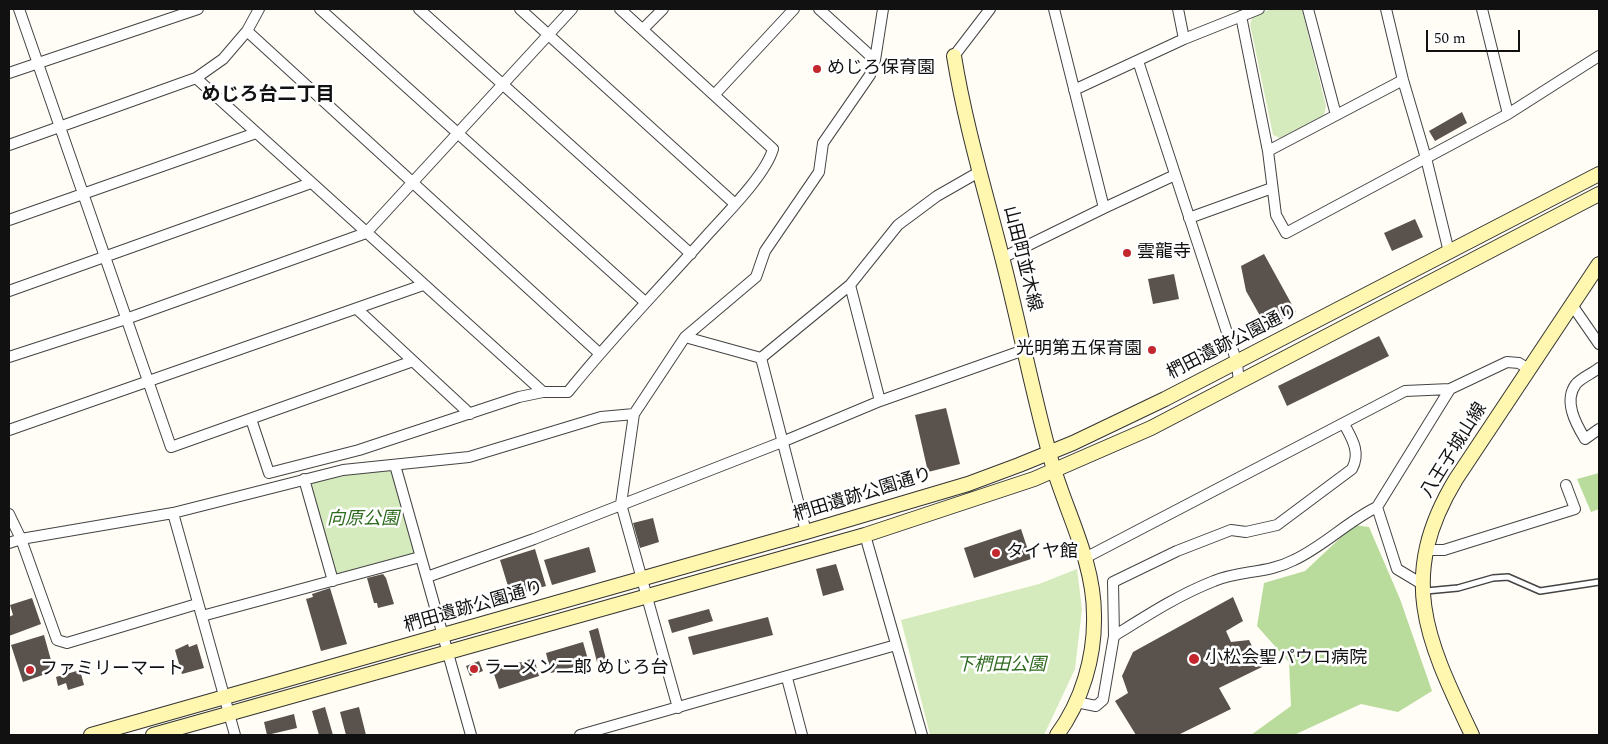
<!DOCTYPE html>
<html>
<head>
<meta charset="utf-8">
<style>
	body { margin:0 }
	#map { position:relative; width:1608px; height:744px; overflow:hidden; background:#fffdf5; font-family:Spectral,serif }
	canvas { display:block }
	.frame { position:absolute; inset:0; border:10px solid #111; pointer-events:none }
	.scale { position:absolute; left:1426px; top:30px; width:94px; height:22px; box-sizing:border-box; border:2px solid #111; border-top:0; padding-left:6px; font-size:15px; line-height:18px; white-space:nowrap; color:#111; -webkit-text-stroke:4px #fff; paint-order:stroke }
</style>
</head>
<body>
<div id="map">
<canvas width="1608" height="744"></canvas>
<div class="frame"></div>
<div class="scale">50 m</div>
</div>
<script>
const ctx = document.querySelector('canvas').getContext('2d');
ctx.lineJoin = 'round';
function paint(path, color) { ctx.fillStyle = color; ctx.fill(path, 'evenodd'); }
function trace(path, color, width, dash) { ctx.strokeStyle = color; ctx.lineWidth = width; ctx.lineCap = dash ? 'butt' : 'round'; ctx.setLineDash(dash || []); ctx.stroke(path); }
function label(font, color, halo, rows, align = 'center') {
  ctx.font = font + ' Spectral,"Noto Sans JP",serif'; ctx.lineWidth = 5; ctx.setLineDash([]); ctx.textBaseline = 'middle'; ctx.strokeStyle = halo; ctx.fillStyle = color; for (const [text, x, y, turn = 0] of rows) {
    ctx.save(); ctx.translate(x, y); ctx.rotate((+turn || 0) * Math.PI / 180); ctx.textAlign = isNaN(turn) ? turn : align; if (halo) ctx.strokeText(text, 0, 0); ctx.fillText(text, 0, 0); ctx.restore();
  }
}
const green = new Path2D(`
	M1272,9H1302L1326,106L1324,115L1280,138L1273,135L1250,24L1253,15Z
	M395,465L420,557L333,581L304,479Z
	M1077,569L1082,609L1075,669L1044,735H930L901,620L1039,584Z`);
const forest = new Path2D(`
	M1599,473V509L1591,512L1577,479Z
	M1354,525L1369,527L1400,599L1432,691L1398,712L1361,704L1294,735H1251L1291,706L1289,662L1257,626L1264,583L1305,571Z`);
const building = new Path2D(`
	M1462,112L1467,123L1435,141L1429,131Z
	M1415,219L1423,237L1392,251L1384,233Z
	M1264,254L1296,312L1267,328L1246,291L1241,266Z
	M1174,274L1179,299L1153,304L1148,279Z
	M1379,336L1389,356L1287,406L1278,386Z
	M946,408L960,464L928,472L915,415Z
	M653,518L659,542L640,548L633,523Z
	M1021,529L1031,559L974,578L964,548Z
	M589,547L596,572L552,585L544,560Z
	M535,549L546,586L511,596L500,560Z
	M836,564L844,590L823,596L816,569Z
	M383,574L386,578L394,604L378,608L377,603H374L367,578Z
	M330,588L347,644L321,651L306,599L313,597L312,594Z
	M1233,597L1243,621L1226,631L1231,642L1249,640L1262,667L1219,688L1231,709L1178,735H1136L1115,701L1128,693L1122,676L1133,652Z
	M32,598L41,624L9,636V617L13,615L10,605Z
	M709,609L713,621L672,633L668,620Z
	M768,617L773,635L693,655L688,637Z
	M598,628L606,659L597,662L589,631Z
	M44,635L54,671L23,682L11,645Z
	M583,642L589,663L551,673L546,653Z
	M188,644L189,647L197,644L204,668L182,674L175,650Z
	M534,658L539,676L499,689L493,671Z
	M479,661L483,671L470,676L466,666Z
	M80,670L84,685L68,690L66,683L58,686L56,677Z
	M325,707L333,735H319L312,711Z
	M359,707L366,735H346L340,712Z
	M294,714L297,728L267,735L264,722Z`);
const lane = new Path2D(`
	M1426,591L1458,588L1493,578L1508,577L1540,591L1599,582`);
const street = new Path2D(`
	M19,9L171,447L413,361
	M320,9L645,302
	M419,9L691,254
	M520,9L735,204
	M819,9L875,60
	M1178,9L1184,39
	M1308,9L1336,115
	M1386,9L1403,80L1426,158L1508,114L1482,9
	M1241,16L1268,151L1276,215L1286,233L1426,158L1449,252
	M643,29L663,9
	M247,31L599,353
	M954,56L990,9
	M1138,61L1237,363L1239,383
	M9,73L198,9
	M196,78L543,392
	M1074,90L1184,39L1259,9
	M715,94L794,9
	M1508,114L1599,56
	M9,145L196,78L223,59L247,31L259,9
	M1268,151L1403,80
	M1104,208L1175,175
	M1189,218L1272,188
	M9,220L256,133
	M1002,258L1104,208L1054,9
	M850,285L880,401
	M9,291L311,183
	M1572,305L1599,344
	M357,309L470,414
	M685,337L761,358
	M9,357L126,319L366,233L572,9
	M1599,368C1593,373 1581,378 1576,384C1563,401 1576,424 1585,439L1599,429
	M251,419L269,473L359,450L519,397L543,392H568C612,337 662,286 709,233C728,212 766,174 773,149L620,9
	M9,430L423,285
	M395,465L471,735
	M304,479L333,581
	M1377,507L1397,569L1422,584
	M173,513L235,735
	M9,514L21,539L57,640L67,643L197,604
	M806,532L761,358L850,285L898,225L937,196L979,172
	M865,535L922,735
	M9,543L21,539L173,513L343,470L469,457L601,417L634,414
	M1426,550H1444L1575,509L1566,485
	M1085,558L1405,391L1450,389
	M427,577L534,539L782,442L880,401L1024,350
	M202,616L420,557
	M1114,636L1113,582L1177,551L1231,530L1246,532L1277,525L1352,469C1361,452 1352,439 1344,424
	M787,678L802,735
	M1076,702L1096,706L1103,700L1114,636C1146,616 1178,595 1214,581C1240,570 1267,574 1294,560C1324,546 1348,521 1377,507L1450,389L1507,362L1519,363L1530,370
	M678,708L621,504L634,414L685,337L756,277L765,251L819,172L823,143L870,75L875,60L883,9
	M580,735L896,645`);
const secondary = new Path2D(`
	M954,56C965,124 985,190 1002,257C1019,323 1032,390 1050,456C1064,509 1094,559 1094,615C1095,657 1082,701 1057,735
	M91,735L806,532L968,484L1019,465L1073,443L1165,399L1599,174
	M153,735L865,535L1034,479L1151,428L1599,194
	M1472,735C1427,640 1396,578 1456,479L1599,264`);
const markers = [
	[817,69,5,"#c4262e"],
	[1127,253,5,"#c4262e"],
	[1152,350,5,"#c4262e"],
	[996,553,5,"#c4262e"],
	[1194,659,6,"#c4262e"],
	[474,669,5,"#c4262e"],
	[30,670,5,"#c4262e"]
];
const poiNames = [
	["めじろ保育園",827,69],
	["雲龍寺",1137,253],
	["光明第五保育園",1142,350,"right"],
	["タイヤ館",1006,553],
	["小松会聖パウロ病院",1205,659],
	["ラーメン二郎 めじろ台",484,669],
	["ファミリーマート",40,670]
];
const streetNames = [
	["山田町並木線",1021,259,76],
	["椚田遺跡公園通り",1233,343,-27],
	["八王子城山線",1455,451,-58],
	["椚田遺跡公園通り",863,496,-17],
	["椚田遺跡公園通り",474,608,-16]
];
const parkNames = [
	["向原公園",363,520],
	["下椚田公園",1001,666]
];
const neighbourhoodNames = [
	["めじろ台二丁目",268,96]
];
paint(green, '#d5ebbd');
paint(forest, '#b9dc9c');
paint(building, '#5a524d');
trace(lane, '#444', 8);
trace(street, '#444', 12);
trace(secondary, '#333', 16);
trace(lane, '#fff', 5);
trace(street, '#fff', 10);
trace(secondary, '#fff6b0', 14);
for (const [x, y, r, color] of markers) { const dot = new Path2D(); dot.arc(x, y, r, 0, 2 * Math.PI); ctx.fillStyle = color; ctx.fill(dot); trace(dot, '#fff', 2); }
label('18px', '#111', '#fff', poiNames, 'left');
label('18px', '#111', '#fff', streetNames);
label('italic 18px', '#2f6b1f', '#fff', parkNames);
label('bold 19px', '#111', '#fff', neighbourhoodNames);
</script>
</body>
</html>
